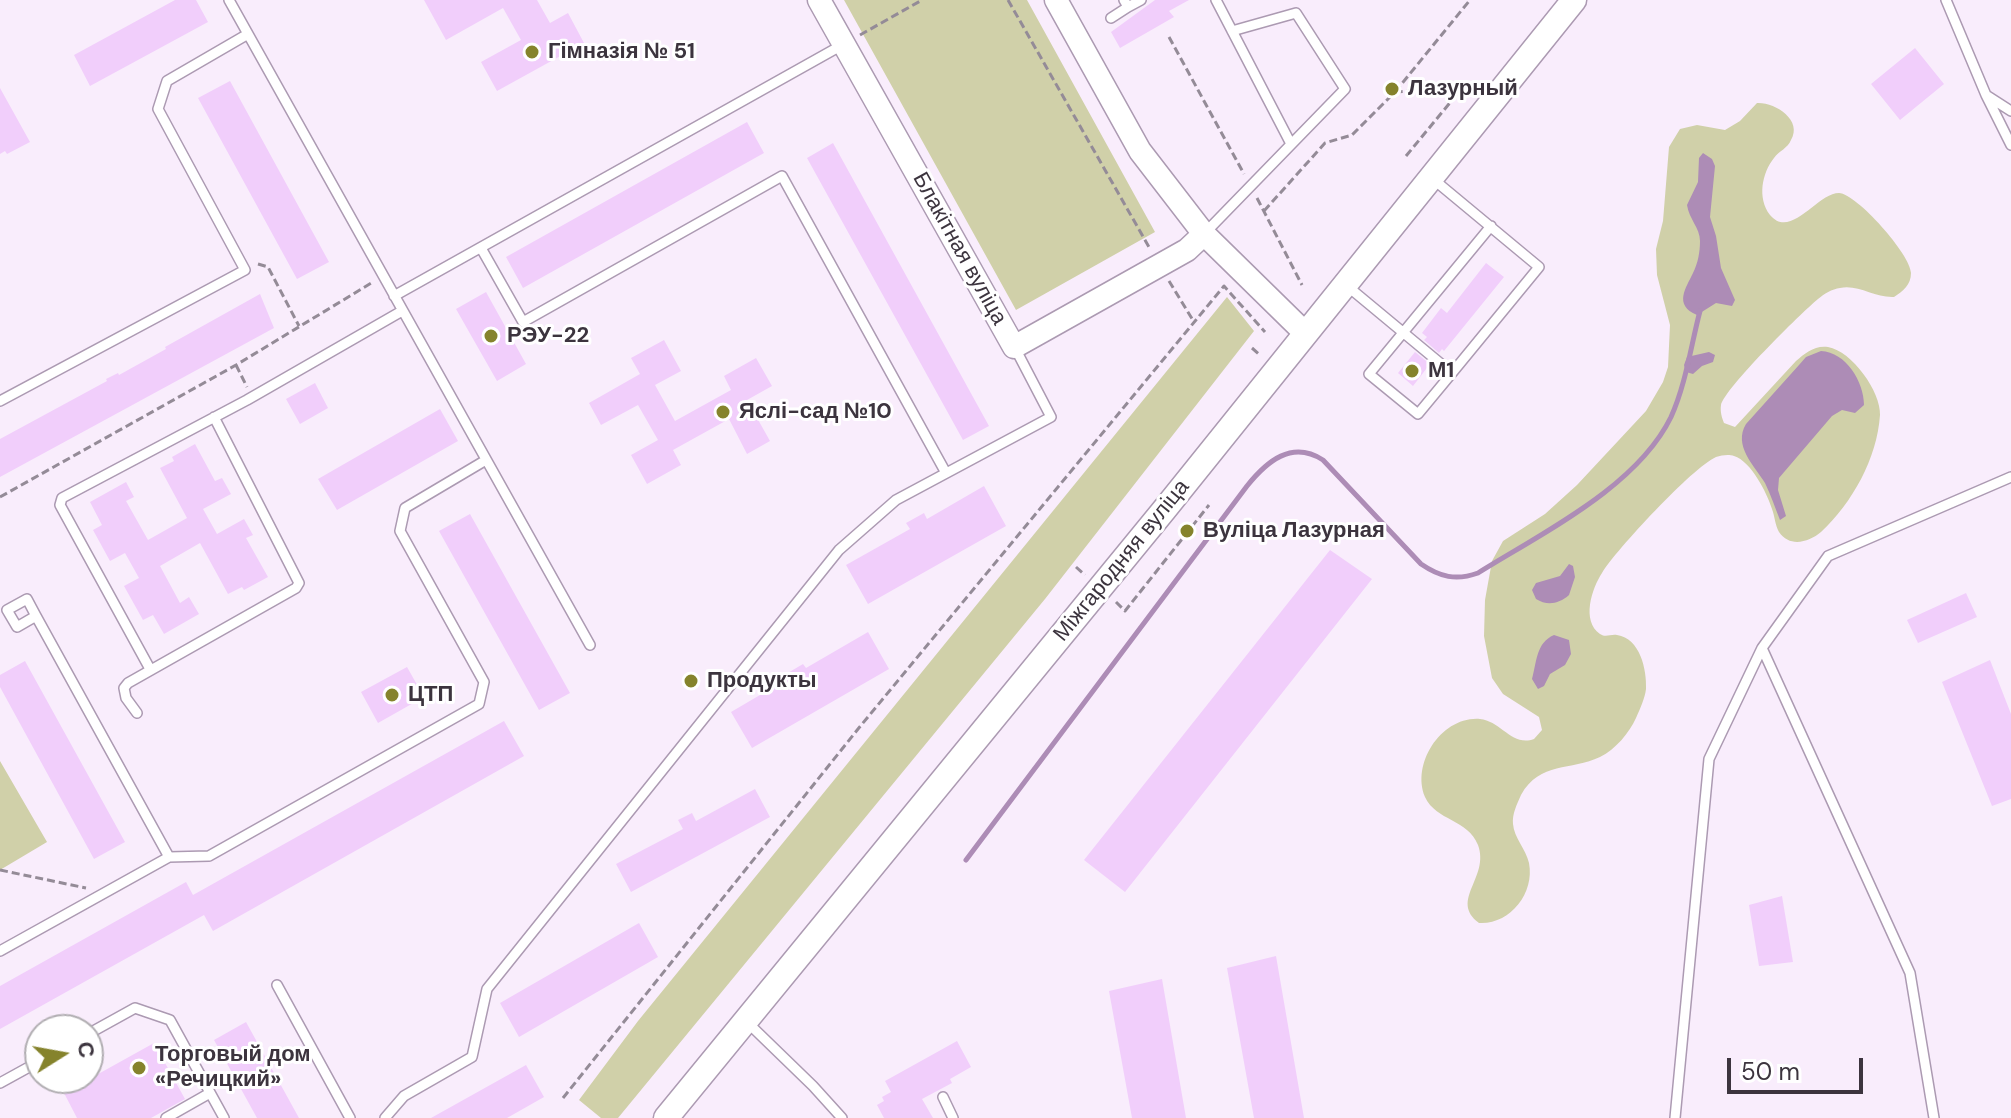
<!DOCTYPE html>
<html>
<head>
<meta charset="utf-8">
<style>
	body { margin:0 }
	#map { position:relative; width:2011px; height:1118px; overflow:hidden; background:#f9edfc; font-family:"DM Sans",sans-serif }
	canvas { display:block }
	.north { position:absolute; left:24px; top:1014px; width:80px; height:80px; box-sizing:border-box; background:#fff; border:2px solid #b1aeb2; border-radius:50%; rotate:79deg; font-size:22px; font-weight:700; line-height:32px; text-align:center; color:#3c343e }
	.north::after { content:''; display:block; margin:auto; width:28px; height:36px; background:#85832c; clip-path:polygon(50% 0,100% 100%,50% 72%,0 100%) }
	.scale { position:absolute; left:1727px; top:1058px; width:136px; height:36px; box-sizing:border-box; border:4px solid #3c343e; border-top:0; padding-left:10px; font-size:24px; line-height:28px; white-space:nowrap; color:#3c343e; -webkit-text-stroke:6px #fff; paint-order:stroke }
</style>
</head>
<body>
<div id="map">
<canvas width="2011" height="1118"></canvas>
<div class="north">С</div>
<div class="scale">50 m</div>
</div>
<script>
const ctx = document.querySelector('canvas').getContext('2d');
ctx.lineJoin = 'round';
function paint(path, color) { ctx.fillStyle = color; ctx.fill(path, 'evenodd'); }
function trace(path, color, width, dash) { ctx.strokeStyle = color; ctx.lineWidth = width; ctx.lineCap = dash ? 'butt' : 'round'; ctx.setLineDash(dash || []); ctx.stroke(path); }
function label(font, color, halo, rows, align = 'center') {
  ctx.font = font + ' "DM Sans",sans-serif'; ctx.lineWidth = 6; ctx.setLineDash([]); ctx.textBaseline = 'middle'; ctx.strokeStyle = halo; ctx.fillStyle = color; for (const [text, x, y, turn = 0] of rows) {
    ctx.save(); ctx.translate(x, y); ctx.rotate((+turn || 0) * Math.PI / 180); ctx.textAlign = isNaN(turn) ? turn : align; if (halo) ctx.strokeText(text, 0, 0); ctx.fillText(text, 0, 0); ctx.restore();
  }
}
const green = new Path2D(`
	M844,0H1027L1155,232L1016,310Z
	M1757,103C1775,102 1803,120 1791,140C1788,148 1779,151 1774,158C1762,173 1757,198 1770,215C1791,240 1817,193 1839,193C1857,194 1911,255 1911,273C1911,285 1903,291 1894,297C1875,298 1858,284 1840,288C1832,289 1824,294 1818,299C1801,313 1725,388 1721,405C1720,412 1722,418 1724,423L1735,427L1796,361C1805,353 1815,345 1828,347C1852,351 1881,392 1880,415C1877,459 1852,503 1821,532C1809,542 1790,548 1779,532C1775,525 1775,517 1772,509C1767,493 1751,461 1734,456C1729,454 1722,455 1716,457C1693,467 1616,550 1602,573C1592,588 1581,621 1600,634C1606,638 1610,634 1617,635C1640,638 1647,670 1646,689C1645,698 1640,709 1636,718C1629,733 1616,749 1600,757C1571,771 1540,761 1521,795C1517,804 1512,814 1513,824C1514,838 1526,849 1529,863C1535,894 1509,925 1479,923C1449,900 1490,878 1478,845C1468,819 1436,821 1425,797C1411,763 1442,716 1480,719C1501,721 1512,747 1534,739L1542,730L1539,717L1503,694L1492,678L1484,636L1485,600L1492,561L1503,541L1545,514L1577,485L1646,411L1663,382L1668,367L1670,325L1657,275L1656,249L1663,221L1669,147L1680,129L1697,125L1725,130L1740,121Z
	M1227,297L1254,331L1045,599L618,1118H601L579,1100L638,1021Z
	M0,761L47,842L0,870Z`);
const water = new Path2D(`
	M1703,153L1712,159L1715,166L1710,217L1716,236L1721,268L1735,300L1732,306L1716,303L1697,315C1673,305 1686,288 1693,273C1698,263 1700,252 1700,241C1700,228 1689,219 1687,205L1698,182L1699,158Z
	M1821,351C1846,352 1864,382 1864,405L1855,413L1842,410L1832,416L1779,478L1778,490L1786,516L1780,520C1775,508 1771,495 1765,483C1754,465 1733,446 1746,424L1799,365L1806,357Z
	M1709,352L1715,355L1713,362L1702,366L1693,374L1686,372L1684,365L1687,357Z
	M1569,564L1573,566L1575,577L1569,595C1559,604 1547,606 1536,599L1532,590L1536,583L1560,576Z
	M1554,635L1569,640L1571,654L1565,665L1550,674L1544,686L1538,689L1532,679C1537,661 1536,643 1554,635Z`);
const stream = new Path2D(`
	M966,860L1247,486C1267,461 1292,440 1323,460L1421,564C1440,577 1456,581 1478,573C1542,533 1637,487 1671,417C1686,384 1691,345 1700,311`);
const building = new Path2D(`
	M175,0H196L208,22L90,86L74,55Z
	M424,0H537L550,23L568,13L584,43L497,91L481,62L521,40L503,8L446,40Z
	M1155,0H1189L1169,11L1174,17L1120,48L1111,32Z
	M1915,48L1944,84L1900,120L1871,84Z
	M230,81L329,262L297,279L198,98Z
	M0,88L30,142L7,154L5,151L0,154Z
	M747,122L764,153L523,288L506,257Z
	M833,143L989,426L963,440L807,158Z
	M1486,263L1504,277L1444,351L1442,349L1439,353L1424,340L1427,337L1422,333L1441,308L1447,313Z
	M486,292L526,364L497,381L456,309Z
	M260,294L274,328L0,477V439L107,381L106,379L118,373L119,375L166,349L165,347Z
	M664,340L681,371L655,385L675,421L731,390L724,376L756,358L772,386L747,400L770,441L747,454L729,419L673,450L681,465L647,484L631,455L658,440L638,405L601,425L589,403L640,374L631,358Z
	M1415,352L1430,364L1413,386L1398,373Z
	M315,383L328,408L300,424L286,399Z
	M440,409L458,441L337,510L318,479Z
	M195,444L215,481L222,478L231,494L203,509L217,534L244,519L253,535L246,538L268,577L244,590L242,587L228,594L200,543L160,566L180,603L189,597L199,614L164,634L153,615L143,620L124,586L139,578L125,553L110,561L93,530L102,525L90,502L126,482L134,497L126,501L148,540L187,518L160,468L174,461L172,457Z
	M984,486L1006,526L868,604L846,565L910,529L906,523L924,513L927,519Z
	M470,514L570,693L539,710L439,531Z
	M1330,550L1372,579L1125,892L1084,860Z
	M1966,593L1977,617L1918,643L1907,620Z
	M868,632L889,669L752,748L731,712L789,678L786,674L803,664L806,668Z
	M1990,660L2011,714V799L1992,806L1942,682Z
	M25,661L125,842L94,859L0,687V675Z
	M407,667L424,697L378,723L361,692Z
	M504,721L524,756L213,931L204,915L0,1029V986L186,882L193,895Z
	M755,789L770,817L631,892L616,864L683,829L678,820L692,813L696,821Z
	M1782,896L1793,962L1759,966L1749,905Z
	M639,923L658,957L519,1037L500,1003Z
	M1276,956L1304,1118H1254L1227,968Z
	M1162,979L1186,1118H1132L1109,991Z
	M246,1022L299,1118H257L214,1040Z
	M957,1041L971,1067L950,1079L952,1083L922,1099L933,1118H884L877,1105L884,1101L882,1097L891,1092L885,1081Z
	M154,1043L185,1099L151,1118H77L64,1093Z
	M526,1065L544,1097L507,1118H431Z`);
const path = new Path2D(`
	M1008,0L1149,247
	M860,35L922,0
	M1169,37L1244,174
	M1395,92L1470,0
	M1406,156L1463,87
	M1257,198L1302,285
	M1264,211L1325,143L1352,135L1395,92L1463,87
	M258,264L268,267L299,326
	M1169,281L1194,322
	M1252,348L1260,355
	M236,365L247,387
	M0,497L236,365L373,282
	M1076,567L1085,575
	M1116,602L1125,611L1209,505
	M0,870L86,888
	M563,1098L858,729L1224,286L1265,332`);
const service = new Path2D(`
	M229,0L590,645
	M1124,0L1128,7L1141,0
	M1216,0L1291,144
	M1946,0L1986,95L2011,145
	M1111,18L1128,7
	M1986,95L2011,111
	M1204,234L1345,89L1296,13L1232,31
	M481,248L523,322L782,176L946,473
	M1346,285L1452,373L1539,267L1433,179
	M394,296L844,44
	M1452,373L1418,414L1369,374L1491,226
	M0,401L245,270L158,109L167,81L248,34
	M1762,648L1910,973L1934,1118
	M150,669L60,505L62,498L247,400L402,311
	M137,713L126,698L124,688L128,683L296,588L299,583L214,417
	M169,857L209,856L479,704L484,682L400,531L405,508L486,460
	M0,951L169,857L36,616L27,599L7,610L17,627L36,616
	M277,985L350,1118
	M747,1022L813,1086L842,1118
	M88,1034L135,1008L170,1020L224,1118
	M0,1083L40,1061
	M943,1097L953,1118
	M166,1118L210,1093
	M385,1118L404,1096L472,1057L487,989L839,550L896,500L1051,417L1015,348
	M1675,1118L1709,759L1762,648L1828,556L2011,477`);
const tertiary = new Path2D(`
	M819,0L1014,347L1187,250L1204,234
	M1056,0L1140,151L1204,234L1305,333`);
const secondary = new Path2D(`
	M666,1118L1164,510L1574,0`);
const markers = [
	[532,52,8,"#85832c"],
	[1392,89,8,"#85832c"],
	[491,336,8,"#85832c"],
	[1412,371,8,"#85832c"],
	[723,412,8,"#85832c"],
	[1187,531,8,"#85832c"],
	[691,681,8,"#85832c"],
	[392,695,8,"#85832c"],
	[139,1068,8,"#85832c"]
];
const poiNames = [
	["Гімназія № 51",548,52],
	["Лазурный",1408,89],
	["РЭУ-22",507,336],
	["М1",1428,371],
	["Яслі-сад №10",739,412],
	["Вуліца Лазурная",1203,531],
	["Продукты",707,681],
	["ЦТП",408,695],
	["Торговый дом",155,1055],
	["«Речицкий»",155,1080]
];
const streetNames = [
	["Блакітная вуліца",959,249,61],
	["Міжгародняя вуліца",1122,561,-51]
];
paint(green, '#d0d0a9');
paint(water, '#ad8cb6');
trace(stream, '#ad8cb6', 5);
paint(building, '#f1cefb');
trace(service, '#ac9ab2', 12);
trace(tertiary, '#ac9ab2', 25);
trace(secondary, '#ac9ab2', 27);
trace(path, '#948b97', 3, [8, 4]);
trace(service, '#fff', 9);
trace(tertiary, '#fff', 22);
trace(secondary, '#fff', 24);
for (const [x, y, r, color] of markers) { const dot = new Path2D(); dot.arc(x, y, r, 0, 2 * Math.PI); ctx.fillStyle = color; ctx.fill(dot); trace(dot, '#fff', 3); }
label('bold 22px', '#3c343e', '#fff', poiNames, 'left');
label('22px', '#3c343e', '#fff', streetNames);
</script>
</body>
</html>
